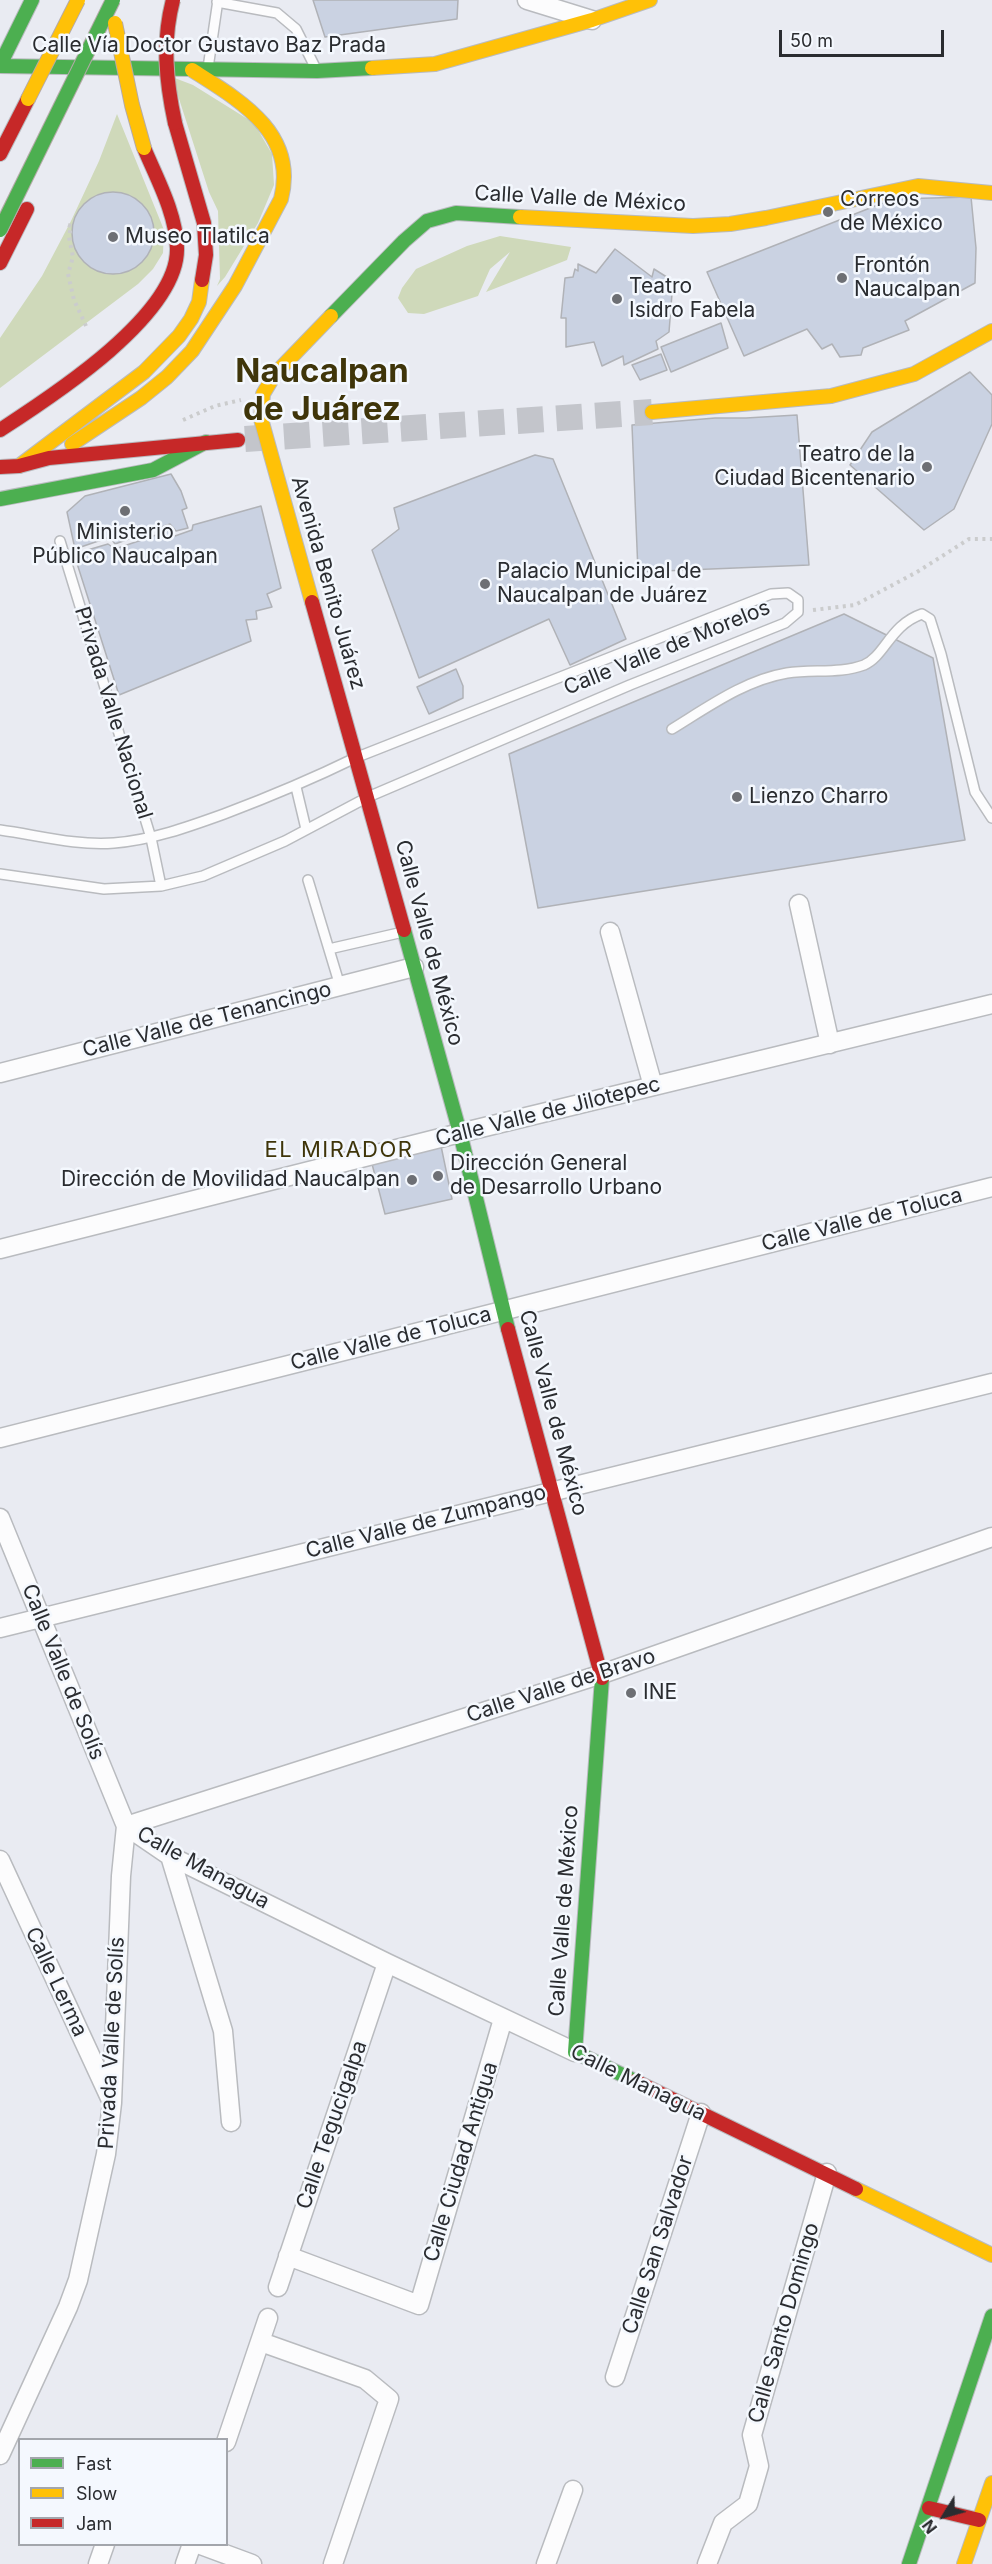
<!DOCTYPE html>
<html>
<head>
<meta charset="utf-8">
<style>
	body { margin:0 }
	#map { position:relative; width:992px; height:2564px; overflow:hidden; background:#e9ebf2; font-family:Inter,sans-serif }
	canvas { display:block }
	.legend { position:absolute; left:18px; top:2438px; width:210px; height:108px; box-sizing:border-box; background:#f4f8fe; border:2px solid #a3a6ac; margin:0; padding:8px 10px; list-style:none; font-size:18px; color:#2a2c30 }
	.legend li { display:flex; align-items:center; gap:12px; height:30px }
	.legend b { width:30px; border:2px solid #a3a6ac }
	.north { position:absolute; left:914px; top:2486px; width:60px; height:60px; -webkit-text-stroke:4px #f4f8fe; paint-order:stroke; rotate:233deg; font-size:16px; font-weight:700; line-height:24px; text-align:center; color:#2a2c30 }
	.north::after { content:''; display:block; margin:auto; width:21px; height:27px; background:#2a2c30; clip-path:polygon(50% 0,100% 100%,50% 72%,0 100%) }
	.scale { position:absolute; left:779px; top:30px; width:165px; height:27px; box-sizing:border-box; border:3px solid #2a2c30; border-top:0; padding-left:8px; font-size:18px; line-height:21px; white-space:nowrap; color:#2a2c30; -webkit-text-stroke:4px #f4f8fe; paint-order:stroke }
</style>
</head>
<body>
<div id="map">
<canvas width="992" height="2564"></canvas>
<ul class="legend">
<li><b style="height:8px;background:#4caf50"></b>Fast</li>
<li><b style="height:8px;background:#ffc107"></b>Slow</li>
<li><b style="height:8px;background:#c62828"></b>Jam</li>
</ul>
<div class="north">N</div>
<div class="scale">50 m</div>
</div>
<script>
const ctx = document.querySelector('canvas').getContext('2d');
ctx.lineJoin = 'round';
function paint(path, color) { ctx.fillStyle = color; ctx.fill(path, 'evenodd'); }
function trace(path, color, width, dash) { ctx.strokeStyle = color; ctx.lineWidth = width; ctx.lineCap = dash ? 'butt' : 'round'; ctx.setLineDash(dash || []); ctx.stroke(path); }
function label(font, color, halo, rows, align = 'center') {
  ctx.font = font + ' Inter,sans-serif'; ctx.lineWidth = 5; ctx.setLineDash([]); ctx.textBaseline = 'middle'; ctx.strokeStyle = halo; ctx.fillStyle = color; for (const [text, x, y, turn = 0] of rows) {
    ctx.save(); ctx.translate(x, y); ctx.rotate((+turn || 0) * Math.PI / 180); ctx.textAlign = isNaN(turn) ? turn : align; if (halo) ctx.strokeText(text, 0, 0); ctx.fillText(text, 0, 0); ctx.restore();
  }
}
const green = new Path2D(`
	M172,77L193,85L254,123L272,154L274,185L258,223L225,277L217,286L220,279L218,211L209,192Z
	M117,114L164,230L163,253L153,269L138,284L0,388V338L42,276L71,221L99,161Z
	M500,236L571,247L567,260L486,292L510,252L490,269L478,296L424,314L408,313L398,298L402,288L416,269L467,246Z`);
const building = new Path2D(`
	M313,0H458L457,19L325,37Z
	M72 233a41 41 0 1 1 82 0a41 41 0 1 1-82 0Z
	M971,197L976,248L975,283L905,321L909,330L863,348L861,355L840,357L832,344L822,349L807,329L744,356L707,272L893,199Z
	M615,249L652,277L654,269L673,281L669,332L656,341L658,349L624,365L623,356L602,366L594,342L566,347V318H561L565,278L573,277L575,269L578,271V264L596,273Z
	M721,323L728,348L671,372L661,347Z
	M661,354L667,370L640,380L632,365Z
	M970,372L992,395V424L954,509L924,530L850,465L872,432Z
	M797,415L809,565L638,572L632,425L715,418H746Z
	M535,455L553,459L626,639L570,665L549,619L419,678L372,550L399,529L394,508Z
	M171,474L181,491L187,508L182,510L188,528L176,531L170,524L115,544L110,537L75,549L67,512L85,496Z
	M261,506L281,588L267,594L272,607L256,611L257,619L246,620L251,641L119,695L74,554L108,544L115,549L168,531L175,536L192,530L193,525Z
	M844,614L933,658L965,840L538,908L509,754Z
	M456,669L463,686V698L429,714L417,687Z
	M440,1141L452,1199L385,1214L371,1160Z`);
const secondaryTunnel = new Path2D(`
	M245,439L652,412`);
const path = new Path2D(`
	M68,225L71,226L69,237L73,257L68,274L74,300L86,326
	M183,420L215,406L241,400
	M813,610L855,605L917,572L969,539H992`);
const lane = new Path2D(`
	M217,2L277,13L296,29L316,69
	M208,68L218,0
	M60,541L151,838L161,886
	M672,729C708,707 745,680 787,673C813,669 840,674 864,665C885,656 890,625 922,614L930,619L941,654L975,792L992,818
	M296,787L306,829
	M0,830C37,835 76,846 114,843C152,840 188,827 224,814C269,797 312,779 355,758L771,594L788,593L798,600V612L785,623L630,685L368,797L285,841L203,876L161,886L104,889L0,874
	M308,880L340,986
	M329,949L403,932`);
const street = new Path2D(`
	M527,0L592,20
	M799,904L830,1044
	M610,932L653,1086
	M0,1073L414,967
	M0,1249L460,1133L992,1004
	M0,1438L992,1187
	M0,1518L126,1826L121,1876L112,2103L106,2154L78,2280L68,2307L0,2455
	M0,1628L992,1383
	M126,1826L602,1674L992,1537
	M126,1826L170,1856L387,1963L575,2052
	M170,1856L223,2031L231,2122
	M0,1860L110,2098
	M288,2256L419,2305L503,2019
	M278,2287L387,1963
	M261,2342L365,2379L389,2399L333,2564
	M615,2377L701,2113
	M226,2442L268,2318
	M198,2544L252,2564
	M98,2564L105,2544
	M185,2564L192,2544
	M546,2564L573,2490
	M707,2564L723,2523L748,2504L759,2466L752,2435L827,2173`);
const fast = new Path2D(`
	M0,65L32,0
	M0,66L317,71L372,68
	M331,316L404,241L427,221L456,213L520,217
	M0,499L153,470L206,442
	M404,930L460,1133L508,1329
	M602,1678L575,2052L635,2081
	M909,2564L992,2316`);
const slow = new Path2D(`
	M372,68L435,64L592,20L650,0
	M520,217L693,226L730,224L766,218L918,186L992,193
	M652,412L831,396L914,374L992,331
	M72,444L141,398L167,377L192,351L235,286L281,199C298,133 239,100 192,70
	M19,466L144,372L179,336L191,319L199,302L202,280
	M312,602L261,419L263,394L275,374L331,316
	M856,2189L992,2255
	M964,2564L992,2483`);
const jam = new Path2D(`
	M175,123L204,223L206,255L202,280
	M0,154L28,99
	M0,263L27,209
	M0,430C51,397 179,315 177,248C176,213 157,179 144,148
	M0,467L19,466L49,458L238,440
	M312,602L404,930
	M508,1329L602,1678
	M635,2081L856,2189
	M929,2508L979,2520`);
const fastBridge = new Path2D(`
	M0,230L113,0`);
const slowBridge = new Path2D(`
	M115,23L132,105L144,148
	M28,99L78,0`);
const jamBridge = new Path2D(`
	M173,0C162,42 166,81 175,123`);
const markers = [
	[828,212,6,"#6d6f74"],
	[113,237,6,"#6d6f74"],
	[842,278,6,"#6d6f74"],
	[617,299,6,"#6d6f74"],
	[927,467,6,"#6d6f74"],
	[125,511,6,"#6d6f74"],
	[485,584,6,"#6d6f74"],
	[737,797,6,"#6d6f74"],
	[438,1176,6,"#6d6f74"],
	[412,1180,6,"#6d6f74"],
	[631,1693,6,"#6d6f74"]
];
const streetNames = [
	["Calle Vía Doctor Gustavo Baz Prada",209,46],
	["Calle Valle de México",580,199,3],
	["Avenida Benito Juárez",328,583,74],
	["Calle Valle de Morelos",667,648,-22],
	["Privada Valle Nacional",113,713,73],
	["Calle Valle de México",429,943,75],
	["Calle Valle de Tenancingo",207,1020,-14],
	["Calle Valle de Jilotepec",548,1112,-14],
	["Calle Valle de Toluca",862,1220,-14],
	["Calle Valle de Toluca",391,1339,-14],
	["Calle Valle de México",553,1413,75],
	["Calle Valle de Zumpango",426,1522,-14],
	["Calle Valle de Solís",63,1672,68],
	["Calle Valle de Bravo",561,1686,-18],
	["Calle Managua",203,1868,29],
	["Calle Valle de México",564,1911,-86],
	["Calle Lerma",56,1982,65],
	["Privada Valle de Solís",112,2043,-87],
	["Calle Managua",638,2083,26],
	["Calle Tegucigalpa",332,2125,-71],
	["Calle Ciudad Antigua",461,2162,-73],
	["Calle San Salvador",658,2245,-72],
	["Calle Santo Domingo",784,2323,-74]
];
const poiNames = [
	["Correos",840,200],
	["de México",840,224],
	["Museo Tlatilca",125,237],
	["Frontón",854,266],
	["Naucalpan",854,290],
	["Teatro",629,287],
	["Isidro Fabela",629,311],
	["Teatro de la",915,455,"right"],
	["Ciudad Bicentenario",915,479,"right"],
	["Ministerio",125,533,"center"],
	["Público Naucalpan",125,557,"center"],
	["Palacio Municipal de",497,572],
	["Naucalpan de Juárez",497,596],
	["Lienzo Charro",749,797],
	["Dirección General",450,1164],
	["de Desarrollo Urbano",450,1188],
	["Dirección de Movilidad Naucalpan",400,1180,"right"],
	["INE",643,1693]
];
const neighbourhoodNames = [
	["EL MIRADOR",339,1150]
];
const townNames = [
	["Naucalpan",322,372],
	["de Juárez",322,410]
];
paint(green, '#cfd9ba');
paint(building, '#cad2e2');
trace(building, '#b0b2b7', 1.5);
trace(secondaryTunnel, '#c3c5cb', 26, [26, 13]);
trace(lane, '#b9bbbf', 12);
trace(street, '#b9bbbf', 21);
trace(fast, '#b9bbbf', 16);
trace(slow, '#b9bbbf', 16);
trace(jam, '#b9bbbf', 16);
trace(path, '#cbcccd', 4, [3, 4.5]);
trace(lane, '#fcfcfd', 9);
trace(street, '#fcfcfd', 18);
trace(fast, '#4caf50', 14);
trace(slow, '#ffc107', 14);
trace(jam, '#c62828', 14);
trace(fastBridge, '#b4aaa8', 16, []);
trace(slowBridge, '#b4aaa8', 16, []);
trace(jamBridge, '#b4aaa8', 16, []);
trace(fastBridge, '#4caf50', 14);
trace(slowBridge, '#ffc107', 14);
trace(jamBridge, '#c62828', 14);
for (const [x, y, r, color] of markers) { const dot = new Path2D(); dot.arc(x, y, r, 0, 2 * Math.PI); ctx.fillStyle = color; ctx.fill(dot); trace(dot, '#f4f8fe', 2); }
label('21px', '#2a2c30', '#f4f8fe', streetNames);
label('21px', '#2a2c30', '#f4f8fe', poiNames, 'left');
ctx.letterSpacing = '1.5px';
label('22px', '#3f350a', '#f4f8fe', neighbourhoodNames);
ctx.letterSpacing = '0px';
label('bold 33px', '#3f350a', '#f4f8fe', townNames);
</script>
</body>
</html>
